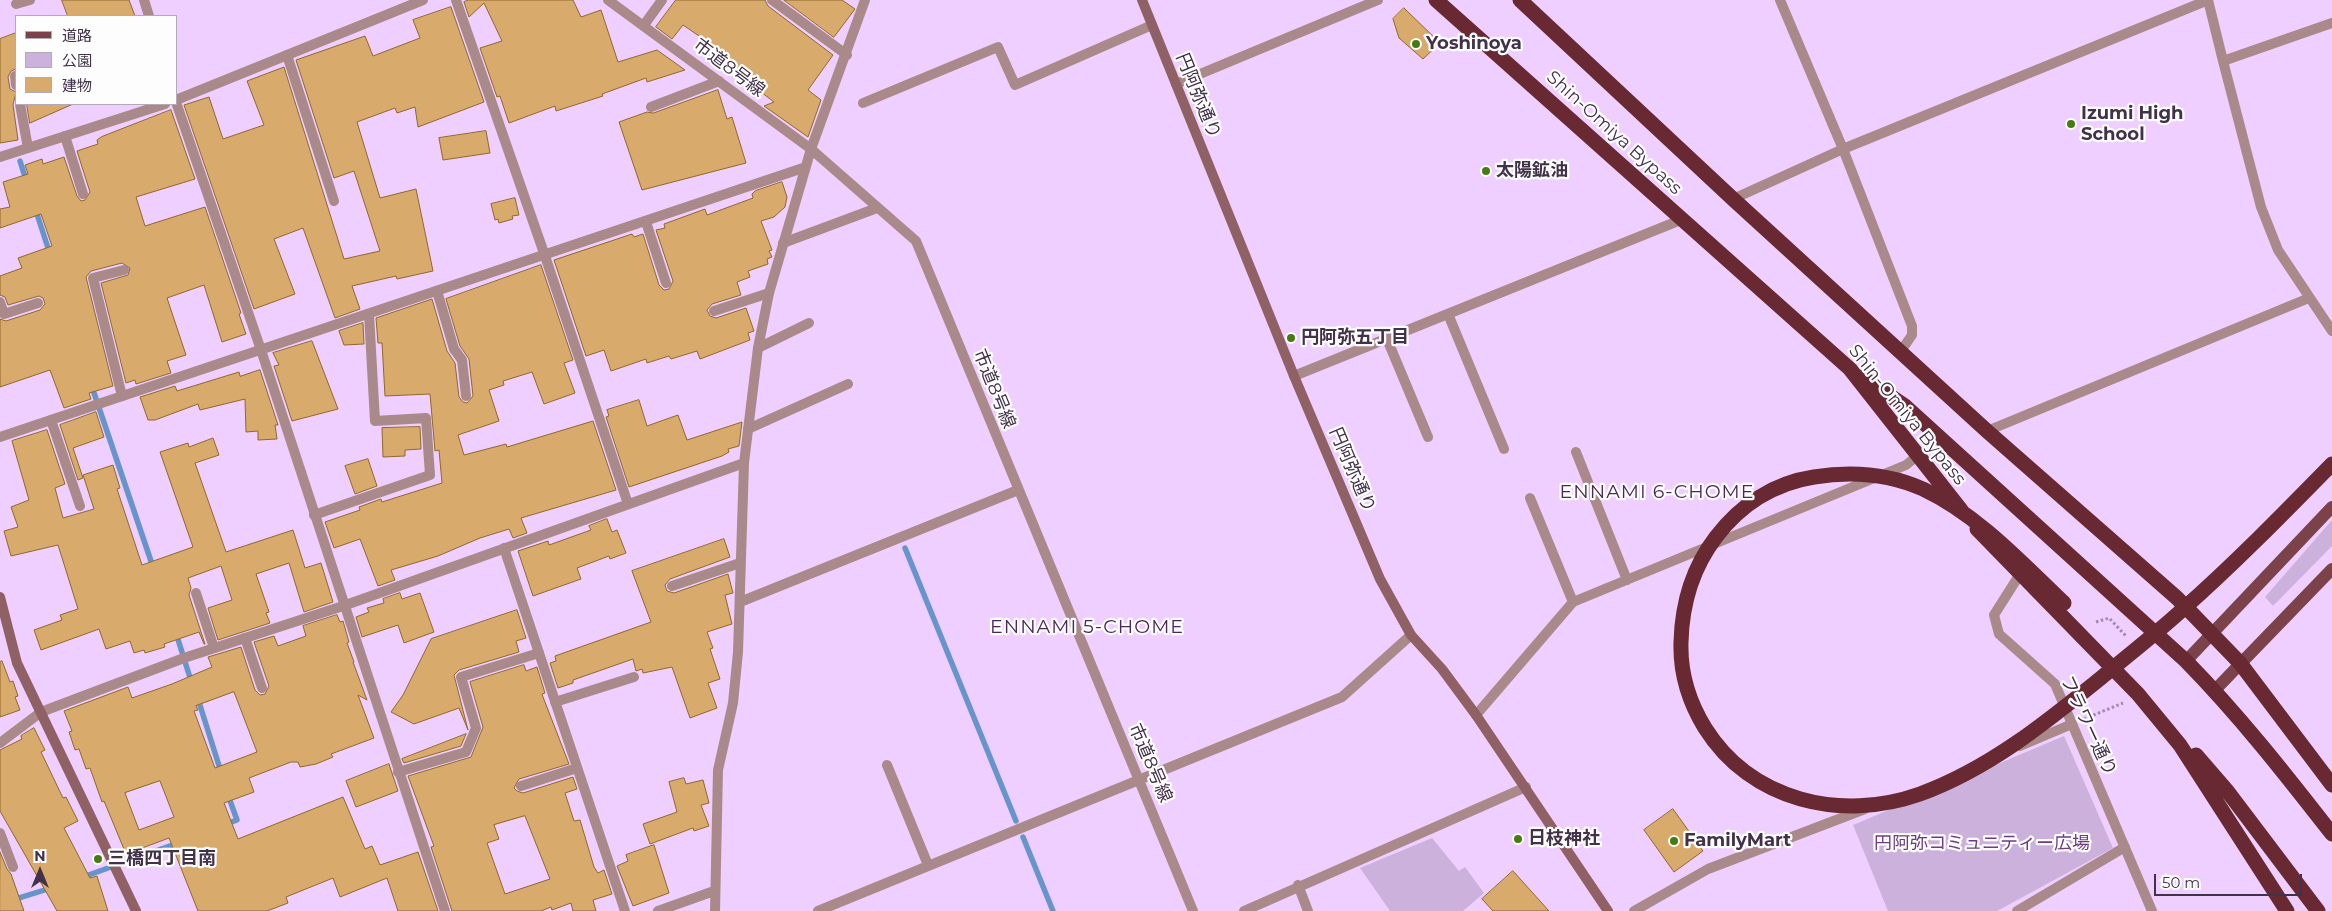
<!DOCTYPE html>
<html>
<head>
<meta charset="utf-8">
<style>
	body { margin:0 }
	#map { position:relative; width:2332px; height:911px; overflow:hidden; background:#eecfff; font-family:Montserrat,"Noto Sans JP",sans-serif }
	canvas { display:block }
	.legend { position:absolute; left:15px; top:15px; width:162px; height:90px; box-sizing:border-box; background:#fdfdfd; border:1px solid #b2abb5; margin:0; padding:6px 9px; list-style:none; font-size:15px; color:#413149 }
	.legend li { display:flex; align-items:center; gap:10px; height:25px }
	.legend b { width:25px; border:1px solid #b2abb5 }
	.north { position:absolute; left:15px; top:846px; width:50px; height:50px; -webkit-text-stroke:4px #fdfdfd; paint-order:stroke; rotate:0deg; font-size:14px; font-weight:700; line-height:20px; text-align:center; color:#413149 }
	.north::after { content:''; display:block; margin:auto; width:18px; height:22px; background:#413149; clip-path:polygon(50% 0,100% 100%,50% 72%,0 100%) }
	.scale { position:absolute; left:2154px; top:874px; width:148px; height:22px; box-sizing:border-box; border:2px solid #413149; border-top:0; padding-left:6px; font-size:15px; line-height:18px; white-space:nowrap; color:#413149; -webkit-text-stroke:4px #fdfdfd; paint-order:stroke }
</style>
</head>
<body>
<div id="map">
<canvas width="2332" height="911"></canvas>
<ul class="legend">
<li><b style="height:6px;background:#7b4349"></b>道路</li>
<li><b style="height:14px;background:#cdb1dd"></b>公園</li>
<li><b style="height:14px;background:#d8aa6b"></b>建物</li>
</ul>
<div class="north">N</div>
<div class="scale">50 m</div>
</div>
<script>
const ctx = document.querySelector('canvas').getContext('2d');
ctx.lineJoin = 'round';
function paint(path, color) { ctx.fillStyle = color; ctx.fill(path, 'evenodd'); }
function trace(path, color, width, dash) { ctx.strokeStyle = color; ctx.lineWidth = width; ctx.lineCap = dash ? 'butt' : 'round'; ctx.setLineDash(dash || []); ctx.stroke(path); }
function label(font, color, halo, rows, align = 'center') {
  ctx.font = font + ' Montserrat,"Noto Sans JP",sans-serif'; ctx.lineWidth = 4.5; ctx.setLineDash([]); ctx.textBaseline = 'middle'; ctx.strokeStyle = halo; ctx.fillStyle = color; for (const [text, x, y, turn = 0] of rows) {
    ctx.save(); ctx.translate(x, y); ctx.rotate((+turn || 0) * Math.PI / 180); ctx.textAlign = isNaN(turn) ? turn : align; if (halo) ctx.strokeText(text, 0, 0); ctx.fillText(text, 0, 0); ctx.restore();
  }
}
const green = new Path2D(`
	M2332,520V546L2273,606L2265,597Z
	M2064,736L2113,848L1997,911H1888L1853,825Z
	M1432,838L1459,871L1465,867L1484,893L1463,911H1390L1360,868Z`);
const stream = new Path2D(`
	M20,161L26,180
	M35,208L50,254
	M91,384L153,567
	M905,548L1016,821
	M176,633L192,684
	M198,699L221,772
	M226,824L237,820L228,795
	M1023,837L1053,911
	M83,877L178,843
	M0,904L51,888`);
const building = new Path2D(`
	M62,0H129L135,16H68Z
	M469,0H573L581,17L601,10L618,62L657,50L685,70L647,82L646,78L602,94L603,96L556,111L555,106L509,123L500,96L497,97L480,48L502,41L484,3L469,17L464,2Z
	M676,0H765L768,6L833,55L808,90L821,100L808,137L764,106L774,102L711,54L715,47L683,25L672,39L656,27Z
	M784,0H842L855,9L834,37Z
	M451,7L484,102L418,127L415,107L397,113L395,108L357,122L380,198L416,189L433,271L397,279L396,276L352,286L360,309L335,318L303,228L274,239L295,294L254,309L184,105L209,97L223,139L264,125L247,81L284,67L344,259L380,251L354,171L334,178L296,60L365,36L373,56L420,38L413,20Z
	M1404,8L1440,43L1423,59L1399,38L1393,19Z
	M16,33V69L11,71L8,77L10,89L16,92L13,105L18,140L0,143V39Z
	M718,90L727,119L732,117L746,163L642,190L619,122L647,112L653,113Z
	M27,104H73L30,123Z
	M171,110L195,179L136,197L145,226L205,207L241,313L239,314L246,334L222,342L204,285L167,298L186,355L167,361L171,373L136,384L135,380L126,383L101,283L128,275L130,268L122,263L91,271L86,277L113,386L89,393L91,399L64,408L50,370L0,387V319L6,321L40,310L45,304L43,298L39,296L8,305L5,297L0,295V276L22,268L18,258L52,246L41,214L0,228V209L10,207L3,182L28,174L25,165L42,159L43,164L64,157L77,196L81,201L85,200L90,192L77,151L98,144L97,140L101,137Z
	M486,131L490,153L443,160L439,138Z
	M782,182L787,197L785,207L774,217L761,221L772,250L769,251L772,257L767,259L768,264L748,271L750,277L737,282L741,295L712,304L707,310L710,316L716,318L746,308L754,331L748,333L750,340L700,359L697,351L671,359L669,356L647,363L646,359L611,371L604,350L586,356L554,260L632,234L634,237L643,234L659,285L664,290L669,289L673,281L656,230L665,228L664,224L705,209L707,215L753,198L752,194L755,191Z
	M515,198L519,215L512,216L513,219L499,223L498,219L495,220L491,204Z
	M541,265L573,360L564,363L575,393L544,404L532,372L503,381L504,385L489,390L499,421L458,435L464,455L506,444L507,447L593,421L616,490L521,518L527,533L513,538L509,529L480,538L438,556L391,570L395,580L378,586L360,539L334,548L325,522L360,510L359,507L381,499L382,502L442,483L439,450L435,451L430,394L385,396L382,343H378L376,318L432,299L447,351L455,363L459,397L463,402L467,403L473,396L469,359L460,346L446,299Z
	M363,323L364,344L344,345L339,331Z
	M312,341L338,409L292,421L274,366L279,365L273,353Z
	M260,370L278,425H275L277,439L258,440V431L246,432L245,399L200,410L198,404L155,420H148L140,397L175,386L177,391L239,372L240,376Z
	M639,400L647,426L678,415L687,440L742,422L739,446L728,449L729,452L722,456L629,487L606,417L609,416L607,410Z
	M96,412L104,437L73,448L83,478L78,480L60,425Z
	M420,427L421,449L405,450V456L383,457L382,428Z
	M47,430L65,484L55,488L63,518L94,509L83,475L113,465L120,488L117,489L142,565L193,547L160,452L188,443L189,447L213,438L219,455L195,463L226,552L293,530L305,568L321,563L333,602L304,612L289,563L256,574L269,612L266,613L270,623L218,640L208,608L232,600L221,566L188,578L191,588L189,595L205,644H204L199,632L164,644L165,647L145,653L144,650L134,653L130,641L106,649L99,629L41,650L34,630L62,620L60,615L78,609L58,545L11,556L4,531L18,527L11,507L29,500L12,441Z
	M368,459L377,486L355,494L345,466Z
	M607,519L612,532L617,530L626,553L610,559L609,556L577,568L581,579L533,596L518,551L548,541L549,545L591,530L589,526Z
	M724,539L730,557L670,579L665,585L667,591L674,593L728,574L733,593L725,595L732,624L707,632L713,648L710,649L720,679L708,683L717,708L690,718L672,667L643,673L642,669L636,671L633,659L573,680V683L558,688L550,663L556,661L555,656L651,622L632,571Z
	M400,593L402,599L420,593L434,632L404,643L398,625L362,637L356,617L369,612L367,608L384,603L383,599Z
	M517,610L526,638L516,641L519,652L459,670L454,675L468,730L459,708L414,724L391,712L403,695L431,639Z
	M337,615L340,622L343,621L349,642L347,643L354,662H353L367,700L358,695L374,738L331,754L333,757L316,764L300,767L298,762H291L249,778L254,792L224,803L238,839L343,797L365,849L372,846L380,865L418,852L438,911H398L387,878L340,897L333,878L286,897L288,903L267,911H198L169,838L126,854L104,801L102,802L90,768L86,769L79,749L75,750L69,732L72,731L64,711L128,687L132,698L172,684L212,667L208,657L241,647L255,690L260,695L265,694L269,686L254,642L274,636L278,646L306,636L303,626ZM234,692L257,752L215,768L194,711L198,710L196,706ZM160,781L174,817L139,830L125,793Z
	M2,661L10,682L13,681L18,696L15,697L20,710L0,717V662Z
	M524,665L526,671L537,667L545,693L542,694L543,697L569,764L519,779L514,788L517,791L523,793L573,777L577,789L565,793L574,821L580,820L594,867L598,873L604,870L612,894L593,900L596,911H573L571,903L552,910L551,907L541,911H452L431,847L434,846L408,776L471,757L483,727L470,682ZM525,816L550,879L505,894L487,843L499,839L494,825Z
	M34,728L45,750L41,752L63,798L66,797L78,821L64,828L90,878L97,876L108,911H57L0,811V750L22,739L21,736Z
	M466,734L461,746L404,763L402,759Z
	M389,764L398,791L356,807L346,781Z
	M684,778L686,784L703,780L709,803L701,805L709,826L694,831L693,828L650,844L643,824L677,812L669,782Z
	M1673,809L1703,851L1674,872L1644,830Z
	M654,845L669,893L633,906L617,866L628,861L626,855Z
	M0,852L7,869L11,874L24,911H0Z
	M1513,871L1549,911H1493L1482,899Z`);
const path = new Path2D(`
	M2096,622L2109,618L2126,636
	M2084,719L2123,703`);
const lane = new Path2D(`
	M772,0L847,55
	M644,25L662,0
	M287,55L334,201
	M15,76L16,85
	M863,103L998,47L1015,85L1152,25
	M20,104L28,148
	M651,107L719,81
	M65,136L83,194
	M646,222L666,283
	M783,243L877,208
	M437,291L454,349L462,360L466,396
	M0,302L4,314L38,303
	M714,311L769,293
	M758,348L809,323
	M122,396L93,278L124,270
	M51,420L80,506
	M748,429L848,384
	M314,515L430,475L426,418L375,421L369,314
	M672,586L740,563
	M196,593L214,648
	M245,638L262,688
	M555,702L634,677
	M887,765L928,865
	M398,772L466,752L476,728L461,677L539,653
	M521,786L577,768
	M0,833L13,867
	M1298,885L1308,911`);
const street = new Path2D(`
	M144,0L149,16
	M456,0L545,256L628,504
	M608,0L811,149L916,241L1193,911
	M1780,0L1843,149L1912,326V335L1901,351
	M16,4L30,0
	M2223,61L2261,207L2278,250L2332,331
	M1176,84L1378,0
	M176,100L423,0
	M176,102L261,350L445,911
	M0,157L165,104
	M1733,199L1843,149L2208,0L2223,61L2332,23
	M1448,314L1504,449
	M1387,339L1428,437
	M1294,376L1683,219
	M1987,431L2309,298
	M0,437L806,167
	M1576,452L1627,580
	M1530,498L1573,602
	M504,548L625,911
	M2020,574L1994,615L1999,634L2055,684L2152,911
	M740,602L1018,490
	M1476,715L1573,602L1906,465L1917,456
	M0,743L41,712L184,658L343,606L744,463
	M2020,746L2072,724
	M658,911L714,891
	M715,911L718,770L733,703L738,652L744,463L758,348L769,293L811,149L865,0
	M818,911L1342,697L1411,635
	M1244,911L1526,787
	M1634,911L1708,869L1865,809
	M2017,911L2125,847`);
const secondary = new Path2D(`
	M1142,0L1294,376L1380,579L1411,635L1442,669L1476,715L1608,911
	M0,597L17,663L136,911`);
const primary = new Path2D(`
	M2186,661L2332,507
	M2215,690L2332,569`);
const highway = new Path2D(`
	M1436,0L1850,369L1961,510
	M1520,0L1733,199L1987,431L2177,598L2240,663L2332,785
	M1862,377L1905,406L2186,661C2239,715 2286,775 2332,834
	M1977,529L2138,694L2180,745L2287,911
	M2196,755L2228,792L2318,911`);
const highwayBridge = new Path2D(`
	M2064,603C2021,562 1978,515 1923,489C1889,474 1851,471 1814,477C1774,483 1740,505 1716,537C1693,567 1682,604 1681,642C1680,672 1689,702 1705,728C1751,801 1841,822 1920,794C1991,768 2049,720 2107,673C2132,652 2158,632 2182,610C2234,564 2283,514 2332,464`);
const markers = [
	[1416,44,5,"#457c10"],
	[2071,124,5,"#457c10"],
	[1486,171,5,"#457c10"],
	[1291,338,5,"#457c10"],
	[1518,839,5,"#457c10"],
	[1674,841,5,"#457c10"],
	[98,859,5,"#457c10"]
];
const poiNames = [
	["Yoshinoya",1426,44],
	["Izumi High",2081,114],
	["School",2081,135],
	["太陽鉱油",1496,171],
	["円阿弥五丁目",1301,338],
	["日枝神社",1528,839],
	["FamilyMart",1684,841],
	["三橋四丁目南",108,859]
];
const streetNames = [
	["市道8号線",729,68,37],
	["円阿弥通り",1198,96,68],
	["Shin-Omiya Bypass",1614,133,42],
	["市道8号線",994,389,68],
	["Shin-Omiya Bypass",1907,415,51],
	["円阿弥通り",1352,470,67],
	["フラワー通り",2088,726,65],
	["市道8号線",1150,763,67]
];
const parkNames = [
	["円阿弥コミュニティー広場",1982,844]
];
const neighbourhoodNames = [
	["ENNAMI 6-CHOME",1657,492],
	["ENNAMI 5-CHOME",1087,627]
];
paint(green, '#cdb1dd');
trace(stream, '#6794cb', 5.5);
paint(building, '#d8aa6b');
trace(building, '#90672c', 1);
trace(path, '#a28aaf', 3, [2.5, 2.5]);
trace(lane, '#aa898b', 10);
trace(street, '#aa898b', 10);
trace(secondary, '#8f6064', 10);
trace(primary, '#7b4349', 12);
trace(highway, '#682932', 15);
trace(highwayBridge, '#682932', 15);
for (const [x, y, r, color] of markers) { const dot = new Path2D(); dot.arc(x, y, r, 0, 2 * Math.PI); ctx.fillStyle = color; ctx.fill(dot); trace(dot, '#fdfdfd', 2); }
label('bold 18px', '#413149', '#fdfdfd', poiNames, 'left');
label('18px', '#413149', '#fdfdfd', streetNames);
label('18px', '#6e3c85', '#fdfdfd', parkNames);
ctx.letterSpacing = '1px';
label('19px', '#4a2859', '#fdfdfd', neighbourhoodNames);
ctx.letterSpacing = '0px';
</script>
</body>
</html>
